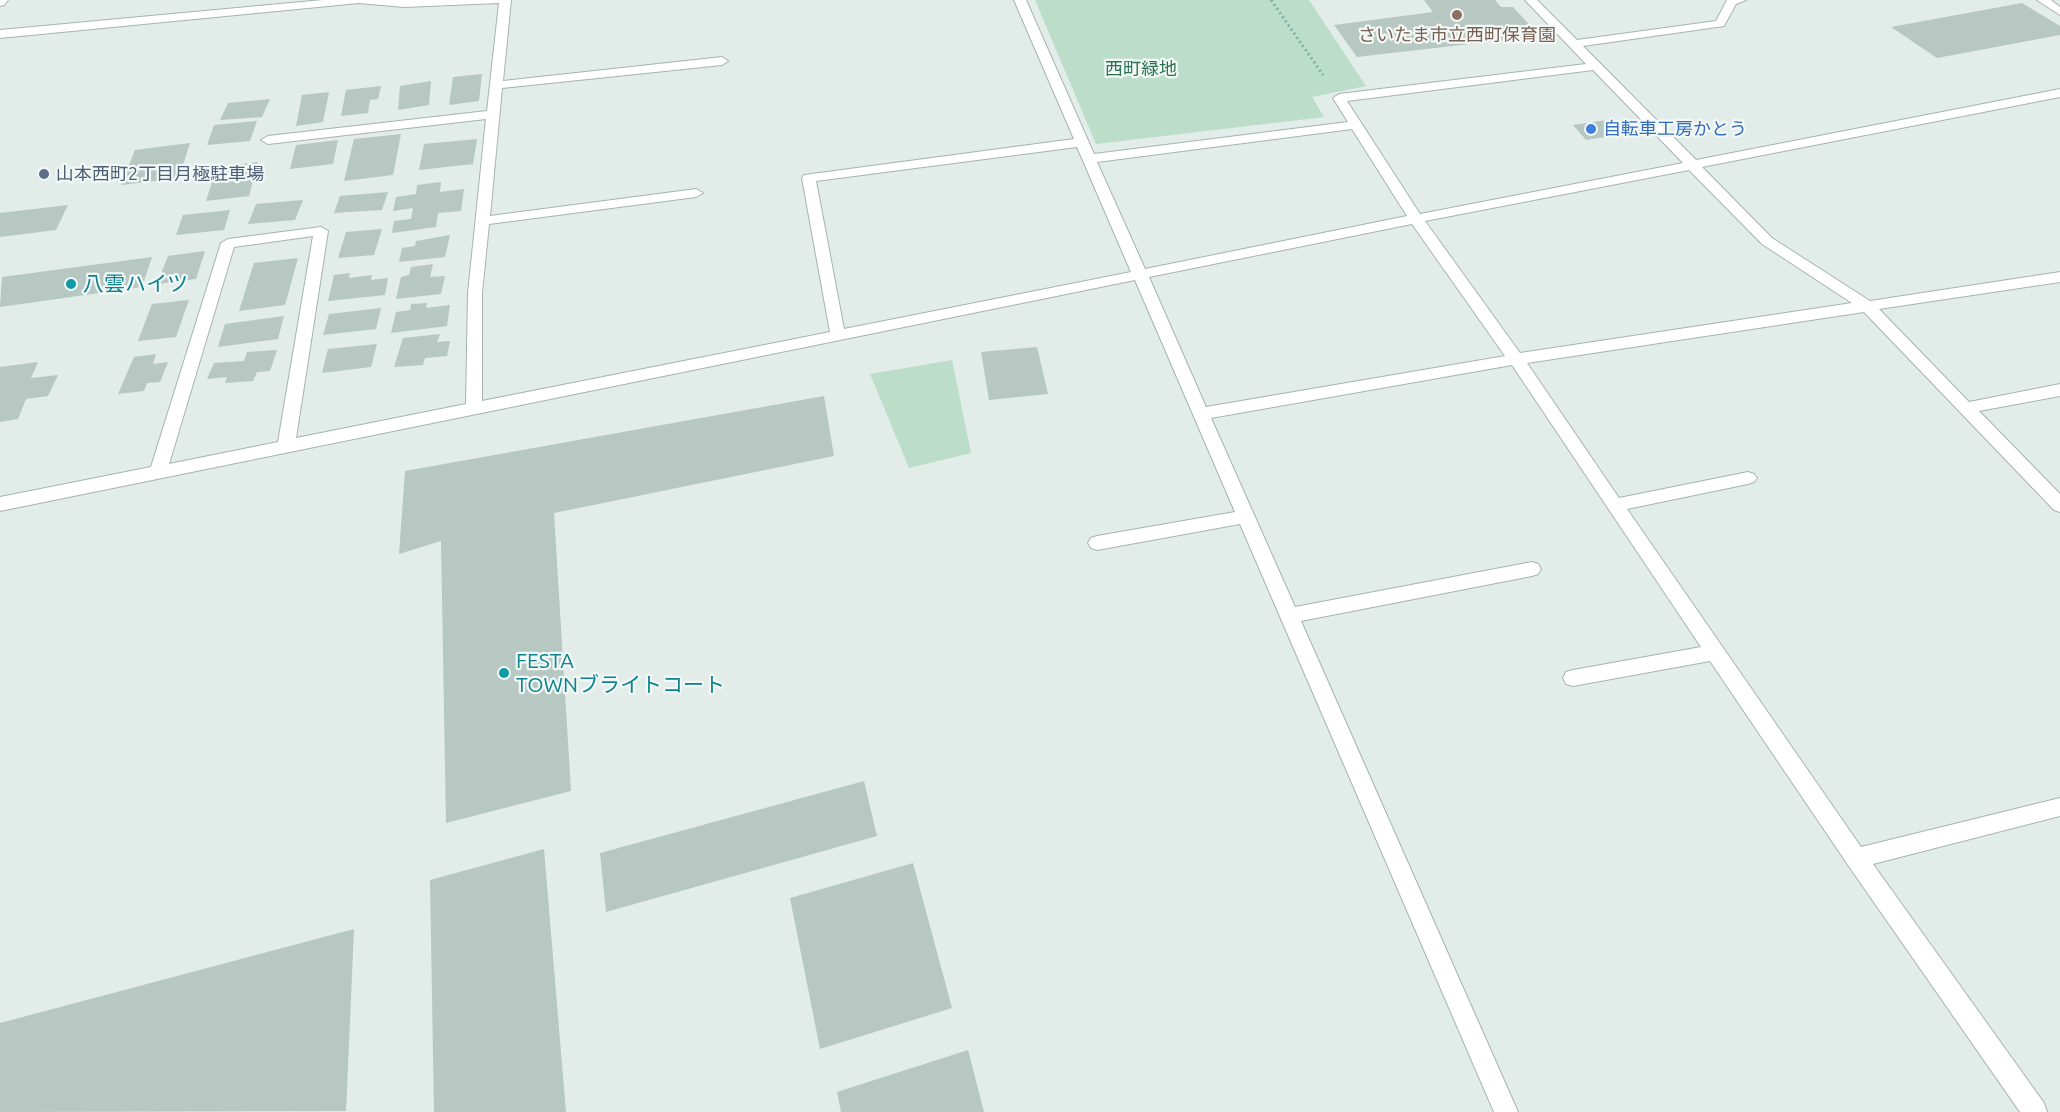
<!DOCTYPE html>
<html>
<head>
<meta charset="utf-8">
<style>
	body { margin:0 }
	canvas { display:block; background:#e2ece9 }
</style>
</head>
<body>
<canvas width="2060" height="1112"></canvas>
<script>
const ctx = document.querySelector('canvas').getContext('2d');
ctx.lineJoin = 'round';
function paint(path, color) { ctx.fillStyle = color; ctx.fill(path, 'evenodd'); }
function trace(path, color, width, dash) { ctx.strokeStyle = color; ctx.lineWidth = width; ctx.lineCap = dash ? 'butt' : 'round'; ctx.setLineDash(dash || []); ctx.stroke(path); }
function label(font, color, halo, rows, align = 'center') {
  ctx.font = font + ' Ubuntu,"Noto Sans JP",sans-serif'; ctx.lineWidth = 4.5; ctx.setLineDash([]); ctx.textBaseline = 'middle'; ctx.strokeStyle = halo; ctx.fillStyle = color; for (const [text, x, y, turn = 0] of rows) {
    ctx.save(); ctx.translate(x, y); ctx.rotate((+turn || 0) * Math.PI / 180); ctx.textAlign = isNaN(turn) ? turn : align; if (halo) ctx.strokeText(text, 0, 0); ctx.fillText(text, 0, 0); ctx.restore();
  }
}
const green = new Path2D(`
	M1035,0H1309L1366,86L1312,97L1324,117L1096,144Z
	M952,360L971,453L909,468L870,374Z`);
const building = new Path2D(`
	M1424,0H1495L1501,7H1513L1540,36L1357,57L1334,25L1433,12Z
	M2022,3L2060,26V35L1937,58L1891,27Z
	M482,74L479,101L449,105L453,77Z
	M431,81L429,105L398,110L400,86Z
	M381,86L378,99L370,100L368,113L341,116L346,90Z
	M329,92L323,122L296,126L302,95Z
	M270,99L262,117L220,120L228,103Z
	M1607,120L1614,124L1634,121L1644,131L1586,140L1573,125Z
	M257,121L250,141L207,145L214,125Z
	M401,134L393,175L344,181L354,139Z
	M477,139L473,164L419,170L424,144Z
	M338,140L333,164L290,169L296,145Z
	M190,143L179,178L121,185L135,150Z
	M258,162L249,196L206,201L217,167Z
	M441,182L440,192L464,189L461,211L438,213L436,227L392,233L394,221L411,219L413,208L393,211L396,197L416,194L417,185Z
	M388,192L382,210L334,213L340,196Z
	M303,200L295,220L248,224L256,204Z
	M68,205L56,230L0,237V213Z
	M230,210L224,230L176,235L183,215Z
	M382,229L374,255L338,258L346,232Z
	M450,235L445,257L399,262L402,248L415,246L416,241Z
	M205,251L196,279L157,284L168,256Z
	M152,257L142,287L0,307L2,277Z
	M298,258L285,305L239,311L254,263Z
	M433,264L430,277L445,276L441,294L396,299L401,277L409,275L411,267Z
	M350,273L349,278L372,275L371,280L388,278L385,295L328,301L334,275Z
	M189,300L176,337L138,341L152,304Z
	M427,303L426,308L450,305L447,326L391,333L396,312L410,310L411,304Z
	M381,308L376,329L323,335L329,314Z
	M284,316L278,339L218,347L225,324Z
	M440,334L437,342L450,341L447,356L425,358L423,365L394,367L403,338Z
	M377,344L371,367L322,373L328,349Z
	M1037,347L1048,394L989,400L981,352Z
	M277,350L270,371L257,372L253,381L225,383L227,377L207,379L214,363L244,361L247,352Z
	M156,354L153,364L168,362L160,382L147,383L144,391L118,394L134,357Z
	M38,362L31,378L58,375L48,396L26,399L18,419L0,422V367Z
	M824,396L834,456L554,513L571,791L446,823L441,541L399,554L405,471Z
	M864,781L877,836L606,912L600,853Z
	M544,849L566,1112H434L430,880Z
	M913,863L952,1008L820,1049L790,898Z
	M354,929L346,1111L0,1112V1023Z
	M968,1050L984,1112H841L837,1092Z`);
const path = new Path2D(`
	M1271,0L1323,75`);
const minor = new Path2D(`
	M0,0H8L4,5L0,6Z
	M323,0H511L503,81L722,57L728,61L722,65L502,88L490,216L696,189L703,193L696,197L489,224L482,293V401L830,332L802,178L804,175L1074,139L1014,0H1026L1094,154L1348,122L1333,98L1339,94L1586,64L1525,0H1537L1577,40L1716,21L1727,0H1746L1736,4L1724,26L1583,46L1696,160L2060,89V97L1702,167L1772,238L1870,301L2060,272V282L1879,309L1969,402L2060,384V396L1979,411L2060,494V512L2054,510L1864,312L1527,363L1619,498L1748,472L1754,474L1757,478L1754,482L1748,484L1627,509L1861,847L2060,798V816L1873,864L2044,1103L2047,1112H2020L1848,865L1710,661L1573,686L1566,684L1563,678L1566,672L1573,670L1701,647L1512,365L1211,418L1295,607L1532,562L1538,564L1541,569L1538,574L1532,576L1301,621L1518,1112H1494L1240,524L1097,550L1091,548L1088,543L1091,538L1097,536L1235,512L1135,280L0,511V497L151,467L221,243L228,239L321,227L328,231L296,438L466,404L468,293L486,119L268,144L261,140L268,136L487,111L499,3L404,7L359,3L0,38V30ZM1593,70L1683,163L1420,214L1347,101ZM1352,129L1407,216L1145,269L1097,162ZM1077,147L1131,272L844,329L816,181ZM1689,170L1762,244L1852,303L1520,353L1425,221ZM1412,224L1505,356L1206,407L1149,277ZM313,236L278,442L169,464L234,247Z
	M2037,0H2051L2060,7V15Z`);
const markers = [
	[1457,15,6,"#8d6e63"],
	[1591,129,6,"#3f7fe0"],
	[44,174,6,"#5c6f8a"],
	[71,284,6,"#0f9aa8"],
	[504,673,6,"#0f9aa8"]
];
const farEducationnames = [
	["さいたま市立西町保育園",1457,35]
];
const farParknames = [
	["西町緑地",1141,69]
];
const farShopnames = [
	["自転車工房かとう",1603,129]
];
const farServicenames = [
	["山本西町2丁目月極駐車場",56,174]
];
const cultureNames = [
	["八雲ハイツ",83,284],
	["FESTA",516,661],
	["TOWNブライトコート",516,685]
];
paint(green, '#bbddc9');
paint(building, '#b7c7c2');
trace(minor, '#a5b4b1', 2);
trace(path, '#82afa8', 3, [2, 3]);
paint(minor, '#fff');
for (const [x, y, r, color] of markers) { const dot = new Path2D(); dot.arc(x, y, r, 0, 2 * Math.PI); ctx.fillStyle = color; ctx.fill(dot); trace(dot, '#f2f8f6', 2); }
label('18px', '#785e54', '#f2f8f6', farEducationnames);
label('18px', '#2d7353', '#f2f8f6', farParknames);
label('18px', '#366cbe', '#f2f8f6', farShopnames, 'left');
label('18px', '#4e5e75', '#f2f8f6', farServicenames, 'left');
label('21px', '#0d838f', '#f2f8f6', cultureNames, 'left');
</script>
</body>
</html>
